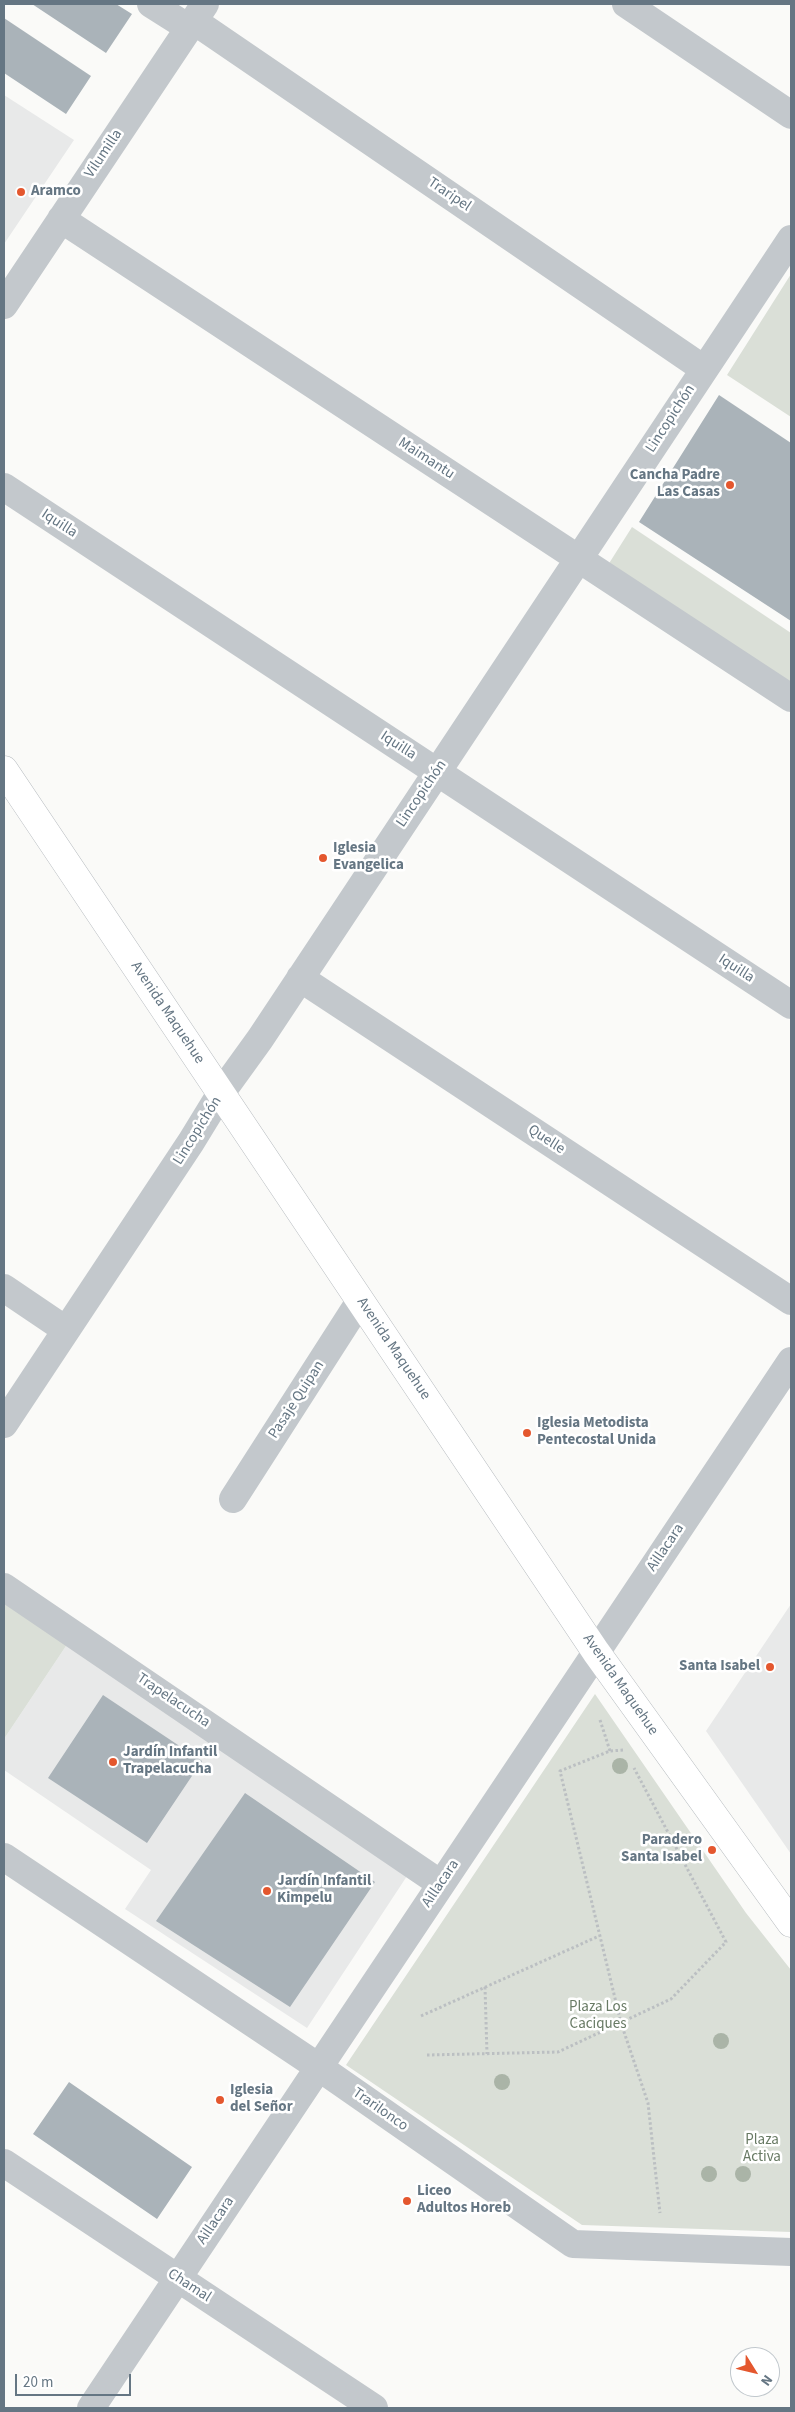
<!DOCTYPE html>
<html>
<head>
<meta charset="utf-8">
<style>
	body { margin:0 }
	#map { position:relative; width:795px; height:2412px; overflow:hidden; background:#fafaf8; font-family:"Source Sans 3",sans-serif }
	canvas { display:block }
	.frame { position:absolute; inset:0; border:5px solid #657683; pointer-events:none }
	.north { position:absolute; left:730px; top:2347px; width:50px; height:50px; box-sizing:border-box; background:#fff; border:1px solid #c1c8cd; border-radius:50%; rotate:126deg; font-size:14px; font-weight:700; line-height:20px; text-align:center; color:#657683 }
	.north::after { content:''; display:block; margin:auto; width:18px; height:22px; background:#e4572e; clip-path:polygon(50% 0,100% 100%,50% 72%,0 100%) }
	.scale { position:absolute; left:15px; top:2374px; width:116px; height:22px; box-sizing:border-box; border:2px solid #657683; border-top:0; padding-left:6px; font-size:15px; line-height:18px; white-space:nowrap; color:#657683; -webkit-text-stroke:4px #fff; paint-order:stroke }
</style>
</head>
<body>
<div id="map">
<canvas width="795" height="2412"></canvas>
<div class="frame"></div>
<div class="north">N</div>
<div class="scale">20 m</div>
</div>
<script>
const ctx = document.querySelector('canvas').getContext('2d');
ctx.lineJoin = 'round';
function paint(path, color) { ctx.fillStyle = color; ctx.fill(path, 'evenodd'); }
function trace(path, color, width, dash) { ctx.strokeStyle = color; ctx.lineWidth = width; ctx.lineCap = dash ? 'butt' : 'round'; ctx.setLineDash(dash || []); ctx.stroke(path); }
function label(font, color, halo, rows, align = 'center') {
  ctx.font = font + ' "Source Sans 3",sans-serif'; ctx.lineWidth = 5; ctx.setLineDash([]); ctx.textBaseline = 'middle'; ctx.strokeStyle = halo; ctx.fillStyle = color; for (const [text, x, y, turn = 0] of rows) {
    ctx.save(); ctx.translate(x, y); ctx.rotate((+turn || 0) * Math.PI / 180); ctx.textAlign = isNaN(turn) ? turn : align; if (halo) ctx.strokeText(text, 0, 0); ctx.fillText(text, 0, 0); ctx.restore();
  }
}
const built = new Path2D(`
	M4,95L74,140L4,244Z
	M791,1604V1854L706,1731Z
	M68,1643L409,1873L307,2028L125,1909L151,1870L4,1770V1739Z`);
const green = new Path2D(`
	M791,274V417L727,375Z
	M632,527L791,633V686L608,565Z
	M4,1600L68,1643L4,1739Z
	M595,1694L746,1913L791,1970V2232L582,2225L346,2065Z`);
const building = new Path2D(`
	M32,4H116L132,14L106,53Z
	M4,18L91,76L66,114L4,73Z
	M719,395L791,443V621L639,522Z
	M103,1695L202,1761L147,1843L48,1778Z
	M245,1793L375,1882L290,2007L156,1921Z
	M69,2082L192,2167L157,2219L33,2134Z`);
const path = new Path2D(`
	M600,1720L610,1751
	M623,1750L610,1751L560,1771L621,2023L648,2103L660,2213
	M485,1987L487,2054
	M421,2016L599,1936
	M427,2055L558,2052L671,1999L726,1942L634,1768`);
const minor = new Path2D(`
	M151,4L189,28
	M626,4L791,115
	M194,21L704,369
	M61,219L791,698
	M4,305L205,4
	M4,487L791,1005
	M300,978L791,1301
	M4,1288L66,1330
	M4,1424L191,1142L221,1093L260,1039L791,239
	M233,1499L360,1301
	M4,1587L441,1884
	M4,1857L320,2068L573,2244L791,2252
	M4,2163L374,2408
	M91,2408L791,1361`);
const major = new Path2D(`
	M4,770L596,1652L791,1923`);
const trees = [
	[620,1766],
	[721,2041],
	[502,2082],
	[709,2174],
	[743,2174]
];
const markers = [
	[21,192,5,"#e4572e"],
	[730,485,5,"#e4572e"],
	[323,858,5,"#e4572e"],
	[527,1433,5,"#e4572e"],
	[770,1667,5,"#e4572e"],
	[113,1762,5,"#e4572e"],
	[712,1850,5,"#e4572e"],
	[267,1891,5,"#e4572e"],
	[220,2100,5,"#e4572e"],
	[407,2201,5,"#e4572e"]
];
const streetNames = [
	["Vilumilla",104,154,-56],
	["Traripel",449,195,34],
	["Lincopichón",671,419,-57],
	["Maimantu",426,459,33],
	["Iquilla",59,524,33],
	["Iquilla",398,746,33],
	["Lincopichón",422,794,-56],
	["Iquilla",736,969,33],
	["Avenida Maquehue",167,1013,56],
	["Lincopichón",198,1131,-58],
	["Quelle",546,1140,33],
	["Avenida Maquehue",393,1349,56],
	["Pasaje Quipan",297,1400,-57],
	["Aillacara",666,1548,-56],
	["Avenida Maquehue",620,1685,55],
	["Trapelacucha",173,1701,34],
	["Aillacara",441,1884,-56],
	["Trarilonco",380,2110,35],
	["Aillacara",216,2221,-56],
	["Chamal",189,2286,33]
];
const poiNames = [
	["Aramco",31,192],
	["Cancha Padre",720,476,"right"],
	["Las Casas",720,493,"right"],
	["Iglesia",333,849],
	["Evangelica",333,866],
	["Iglesia Metodista",537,1424],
	["Pentecostal Unida",537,1441],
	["Santa Isabel",760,1667,"right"],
	["Jardín Infantil",123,1753],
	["Trapelacucha",123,1770],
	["Paradero",702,1841,"right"],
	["Santa Isabel",702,1858,"right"],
	["Jardín Infantil",277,1882],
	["Kimpelu",277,1899],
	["Iglesia",230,2091],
	["del Señor",230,2108],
	["Liceo",417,2192],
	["Adultos Horeb",417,2209]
];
const parkNames = [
	["Plaza Los",598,2008],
	["Caciques",598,2025],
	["Plaza",762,2141],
	["Activa",762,2158]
];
paint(built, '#e8e9e9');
paint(green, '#dadfd7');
paint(building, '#aab3b9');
trace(major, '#b5babe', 29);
trace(path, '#bbbfc2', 3, [2.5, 2.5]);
trace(minor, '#c3c8cc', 28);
trace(major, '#fff', 28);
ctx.fillStyle = '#aab4a7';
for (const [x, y] of trees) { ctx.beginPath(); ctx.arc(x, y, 8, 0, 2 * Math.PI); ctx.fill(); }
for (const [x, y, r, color] of markers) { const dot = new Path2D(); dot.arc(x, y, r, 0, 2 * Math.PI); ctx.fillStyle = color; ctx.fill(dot); trace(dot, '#fff', 2); }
label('15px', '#657683', '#fff', streetNames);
label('bold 15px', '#657683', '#fff', poiNames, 'left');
label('15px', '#687a64', '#fff', parkNames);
</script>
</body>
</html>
